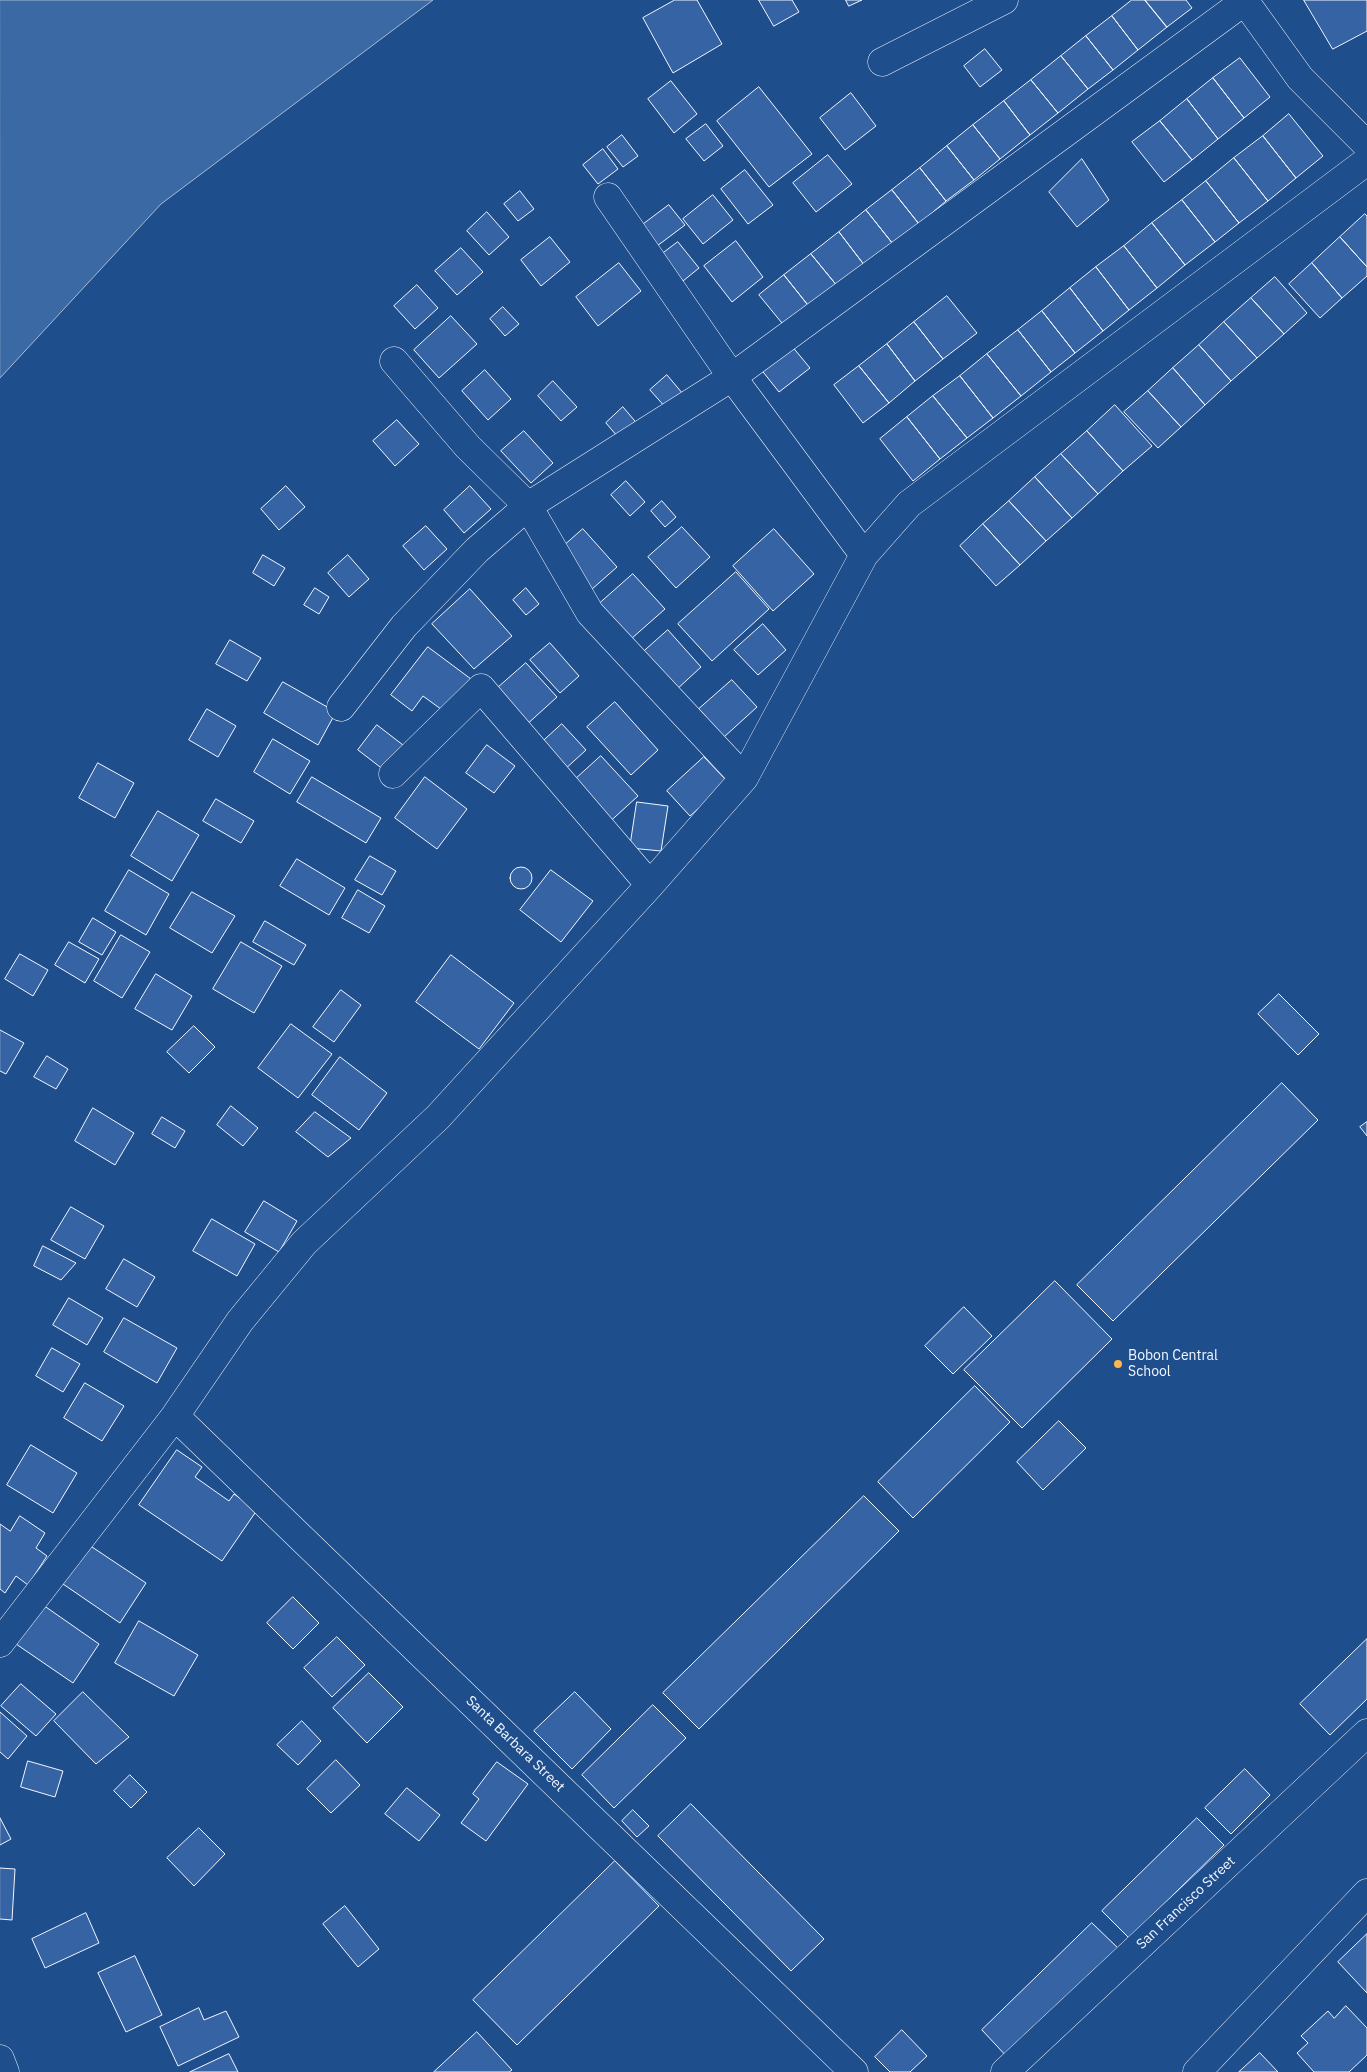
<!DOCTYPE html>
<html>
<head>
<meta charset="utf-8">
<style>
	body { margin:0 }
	canvas { display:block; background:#1f4e8c }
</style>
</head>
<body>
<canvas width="1367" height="2072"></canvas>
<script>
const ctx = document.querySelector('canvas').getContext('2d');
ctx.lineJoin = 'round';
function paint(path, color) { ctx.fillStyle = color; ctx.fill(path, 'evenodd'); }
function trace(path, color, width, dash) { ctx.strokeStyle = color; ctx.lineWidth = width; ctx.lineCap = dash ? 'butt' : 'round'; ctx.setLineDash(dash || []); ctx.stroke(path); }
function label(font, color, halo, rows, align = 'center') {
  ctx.font = font + ' "IBM Plex Sans",sans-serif'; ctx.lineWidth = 4; ctx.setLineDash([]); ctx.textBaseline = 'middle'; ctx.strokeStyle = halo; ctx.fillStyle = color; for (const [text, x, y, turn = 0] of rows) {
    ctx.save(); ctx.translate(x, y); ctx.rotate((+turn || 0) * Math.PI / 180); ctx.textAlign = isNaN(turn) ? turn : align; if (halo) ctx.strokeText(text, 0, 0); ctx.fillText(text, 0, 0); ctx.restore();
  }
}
const water = new Path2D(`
	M0,0H433L161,204L0,378Z`);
const building = new Path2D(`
	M675,0H697L722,44L673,73L643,18Z
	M759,0H792L799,12L774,26Z
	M846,0H862L849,6Z
	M1132,0H1145L1167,27L1138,50L1112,16Z
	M1145,0H1186L1192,8L1167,27Z
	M1304,0H1367V31L1333,49Z
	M1112,16L1138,50L1113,70L1086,36Z
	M1086,36L1113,70L1088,89L1061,56Z
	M985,49L1002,70L980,87L964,66Z
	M1061,56L1088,89L1058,113L1031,80Z
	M1240,58L1270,97L1244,118L1213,78Z
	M1213,78L1244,118L1218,139L1187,99Z
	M1031,80L1058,113L1030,135L1004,101Z
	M671,81L697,114L674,133L648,99Z
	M759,87L812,154L769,187L717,121Z
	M851,93L876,126L845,150L820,118Z
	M1187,99L1218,139L1192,160L1160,121Z
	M1004,101L1030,135L1000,159L973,125Z
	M1289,114L1323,156L1296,178L1263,136Z
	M1160,121L1192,160L1164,182L1132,142Z
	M706,124L723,146L704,161L686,139Z
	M973,125L1000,159L974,180L947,146Z
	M622,135L638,156L623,167L607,147Z
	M1263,136L1296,178L1268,201L1234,158Z
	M947,146L974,180L946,201L920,168Z
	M603,149L618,169L598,184L583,165Z
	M828,155L852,184L816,212L793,183Z
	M1234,158L1268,201L1239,223L1206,181Z
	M1082,159L1109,200L1077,227L1049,192Z
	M920,168L946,201L919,224L892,190Z
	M745,170L773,205L748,224L721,189Z
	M1206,181L1239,223L1215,242L1182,200Z
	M892,190L919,224L893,244L866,210Z
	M520,191L534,209L518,221L504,204Z
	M713,195L733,220L703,244L683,219Z
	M1182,200L1215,242L1185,265L1152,223Z
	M669,205L685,225L657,246L641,226Z
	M866,210L893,244L865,266L839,232Z
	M487,212L509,237L489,255L467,231Z
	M1365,214L1367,216V267L1340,237Z
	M1152,223L1185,265L1157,288L1124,246Z
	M839,232L865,266L838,287L811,254Z
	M550,237L570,262L541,286L521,260Z
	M1340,237L1367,267V276L1342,298L1312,263Z
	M736,241L763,277L732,302L704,266Z
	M678,242L699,268L683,281L662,254Z
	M1124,246L1157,288L1129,310L1096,267Z
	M461,248L483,272L457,295L435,271Z
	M811,254L838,287L811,309L784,275Z
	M619,263L641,291L598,326L576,297Z
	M1312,263L1342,298L1320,318L1289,284Z
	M1096,267L1129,310L1103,331L1070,288Z
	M784,275L811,309L786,328L759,295Z
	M1275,277L1307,313L1284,334L1251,298Z
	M417,285L438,308L415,329L394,306Z
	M1070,288L1103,331L1075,353L1042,311Z
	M947,296L977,333L943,359L914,322Z
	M1251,298L1284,334L1257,358L1224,322Z
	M503,307L519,324L505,336L490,319Z
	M1042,311L1075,353L1051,372L1018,330Z
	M451,316L477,344L439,378L414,350Z
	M914,322L943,359L915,381L887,344Z
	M1224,322L1257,358L1231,381L1199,345Z
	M1018,330L1051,372L1021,396L987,354Z
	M786,339L810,368L779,392L756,363Z
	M887,344L915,381L889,403L859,366Z
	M1199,345L1231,381L1205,405L1173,368Z
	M987,354L1021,396L993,418L960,376Z
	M859,366L889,403L863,423L834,385Z
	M1173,368L1205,405L1181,427L1148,391Z
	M485,370L511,399L488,420L462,391Z
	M667,375L683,394L667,409L650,390Z
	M960,376L993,418L967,438L933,396Z
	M553,381L577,407L561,421L538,396Z
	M1148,391L1181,427L1158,448L1124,412Z
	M933,396L967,438L940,459L907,417Z
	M1115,405L1152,446L1123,471L1087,431Z
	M623,407L640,427L623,443L606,423Z
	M907,417L940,459L913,481L880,439Z
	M397,420L419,444L395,466L373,441Z
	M524,431L553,463L531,483L501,451Z
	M1087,431L1123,471L1098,494L1061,454Z
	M1061,454L1098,494L1072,518L1035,477Z
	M1035,477L1072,518L1046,541L1009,501Z
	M626,481L645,502L630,516L611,495Z
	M286,486L305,507L279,530L261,509Z
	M470,486L491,509L464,533L444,510Z
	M662,501L676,517L665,527L651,511Z
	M1009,501L1046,541L1020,565L983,524Z
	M983,524L1020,565L996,586L960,546Z
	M426,526L447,549L424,570L403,546Z
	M682,527L710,557L676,588L648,557Z
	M583,529L617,567L591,590L557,552Z
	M774,529L814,574L773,611L733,566Z
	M263,555L285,568L274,586L253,573Z
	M348,555L369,579L349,597L328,573Z
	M736,572L769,609L712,661L678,624Z
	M633,574L665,609L631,639L599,604Z
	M315,588L329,597L319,614L304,605Z
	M526,588L539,604L526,615L513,600Z
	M470,589L512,636L474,669L432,624Z
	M763,624L786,650L758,675L734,650Z
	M668,630L701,667L675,691L641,654Z
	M230,640L261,658L247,681L216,664Z
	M550,643L579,676L560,693L530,660Z
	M428,647L475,682L449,715L423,696L412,711L391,695Z
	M526,663L557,697L524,727L493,692Z
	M732,680L757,707L724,737L699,709Z
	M283,682L336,712L318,745L264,713Z
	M615,702L658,750L631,775L587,727Z
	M207,709L236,726L218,757L189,740Z
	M562,724L586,750L563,771L539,745Z
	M377,725L403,745L384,770L358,750Z
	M273,739L310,761L290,794L254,772Z
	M487,745L515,766L494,793L466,773Z
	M601,756L638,796L604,827L568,786Z
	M704,757L728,782L690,816L667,791Z
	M98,763L134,783L115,818L79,798Z
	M312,777L381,818L366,843L297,802Z
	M425,777L467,809L437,849L395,818Z
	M216,799L254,821L241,843L203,821Z
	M637,802L668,806L661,851L630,848Z
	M158,811L199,835L172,881L131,856Z
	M370,856L396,871L382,895L355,880Z
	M297,859L345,888L329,915L280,886Z
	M510 878a11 11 0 1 1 22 0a11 11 0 1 1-22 0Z
	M129,870L169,894L146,935L105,911Z
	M551,870L593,901L561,942L520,910Z
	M358,890L385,906L369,933L342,918Z
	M192,892L235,916L212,953L170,928Z
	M93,918L116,932L102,955L79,942Z
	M265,921L306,945L294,965L253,942Z
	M121,935L150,952L122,998L94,981Z
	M69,942L99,959L85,983L55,965Z
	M241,942L282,966L254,1013L213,989Z
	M20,954L48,970L33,996L5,979Z
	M451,955L514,1003L479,1049L416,1002Z
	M156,974L192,996L172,1030L135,1009Z
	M341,990L361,1005L334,1042L313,1027Z
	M1279,994L1319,1034L1298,1055L1258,1014Z
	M291,1024L332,1054L298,1098L258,1068Z
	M194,1026L215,1047L189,1073L167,1052Z
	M0,1030L24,1043L6,1074L0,1071Z
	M47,1056L68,1069L56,1089L34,1077Z
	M340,1057L387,1093L359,1130L312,1095Z
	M1282,1083L1318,1120L1113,1321L1077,1285Z
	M231,1106L258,1128L243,1146L217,1125Z
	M93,1108L134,1133L115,1165L75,1141Z
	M315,1112L351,1138L328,1157L296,1132Z
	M162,1117L185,1131L175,1148L152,1134Z
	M1367,1122V1136L1360,1127Z
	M264,1201L297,1221L279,1252L245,1232Z
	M71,1207L104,1226L85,1259L51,1240Z
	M212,1219L255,1244L237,1276L193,1251Z
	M43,1246L76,1263L61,1280L34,1266Z
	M124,1259L155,1277L137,1307L106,1289Z
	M1055,1281L1112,1339L1022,1428L964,1370Z
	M69,1298L103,1318L87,1345L53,1325Z
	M964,1307L992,1336L953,1374L925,1346Z
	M124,1318L177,1348L157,1383L104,1352Z
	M52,1348L80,1364L63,1392L36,1376Z
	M85,1383L124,1406L102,1441L64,1418Z
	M975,1386L1010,1422L913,1518L878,1482Z
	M1059,1421L1086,1448L1043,1490L1017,1462Z
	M31,1445L77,1473L53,1513L7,1485Z
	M177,1450L202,1467L195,1477L229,1501L234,1494L257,1510L222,1561L139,1505Z
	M864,1496L899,1531L699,1729L663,1693Z
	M20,1516L45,1533L36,1548L47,1556L28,1585L16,1576L5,1593L0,1589V1524L10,1531Z
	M89,1545L146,1583L120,1623L63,1584Z
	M293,1597L319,1623L293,1649L267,1623Z
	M43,1605L99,1644L73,1683L16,1644Z
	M139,1621L198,1655L174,1696L115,1663Z
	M337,1637L365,1665L332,1697L304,1668Z
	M1367,1639V1699L1330,1735L1300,1704Z
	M369,1673L403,1707L367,1743L333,1708Z
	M21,1684L56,1714L36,1736L1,1706Z
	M83,1692L129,1737L96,1764L54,1721Z
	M575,1692L611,1729L572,1769L534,1731Z
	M653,1705L686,1738L614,1808L582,1775Z
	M0,1712L27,1736L8,1759L0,1752Z
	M302,1721L321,1741L298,1765L277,1745Z
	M336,1760L360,1785L331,1813L307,1789Z
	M28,1761L63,1771L55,1797L21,1787Z
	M497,1762L528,1784L486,1841L461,1823L479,1799L473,1794Z
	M1245,1769L1270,1795L1231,1834L1205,1808Z
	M130,1775L147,1792L131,1808L114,1791Z
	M407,1788L440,1815L419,1841L385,1814Z
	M691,1804L824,1939L791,1971L658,1836Z
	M633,1810L649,1826L637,1837L622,1821Z
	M0,1818L11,1839L0,1845Z
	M1197,1818L1224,1845L1129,1938L1102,1911Z
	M199,1828L225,1854L194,1886L167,1858Z
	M615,1861L659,1906L517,2045L473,2000Z
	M0,1868L15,1869L12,1920L0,1919Z
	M345,1906L379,1949L358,1967L323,1924Z
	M86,1913L99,1943L45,1968L32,1939Z
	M1092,1923L1120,1950L1009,2059L982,2030Z
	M1367,1934V1993L1338,1962Z
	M135,1956L162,2015L126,2032L98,1973Z
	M1346,2006L1367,2028V2055L1349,2072H1314L1297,2053L1308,2043L1301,2036L1328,2011L1334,2018Z
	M199,2008L204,2020L226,2011L239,2037L178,2066L160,2027Z
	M902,2030L927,2056L910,2072H890L875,2057Z
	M477,2032L512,2070L509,2072H434Z
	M1260,2053L1278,2072H1239Z
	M229,2054L238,2072H190Z`);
const street = new Path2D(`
	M1244,0L1300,78L1367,145
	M882,62L1004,0
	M608,197L732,377L864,555
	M394,361L468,447L528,506L590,613L744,778
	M341,707L404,626L477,550L528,506L732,377L1245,1
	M393,774L481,688L650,885
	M175,1416L854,2072
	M0,1643L175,1416L240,1321L304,1243L438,1117L650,885L744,778L864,555L909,504L1367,161
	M0,2059L5,2072
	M1005,2072L1367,1733
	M1197,2072L1367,1893`);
const markers = [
	[1118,1364,5,"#ffb74d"]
];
const poiNames = [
	["Bobon Central",1128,1356],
	["School",1128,1372]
];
const streetNames = [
	["Santa Barbara Street",515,1744,44],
	["San Francisco Street",1186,1903,-43]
];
paint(water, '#3b69a3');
trace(water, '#a8bbd7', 1);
paint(building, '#3563a3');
trace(building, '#f2f6ff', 1);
trace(street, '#f2f6ff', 29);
trace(street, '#1f4e8c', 28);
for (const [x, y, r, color] of markers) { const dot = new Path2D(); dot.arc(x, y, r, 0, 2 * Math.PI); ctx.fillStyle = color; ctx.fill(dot); trace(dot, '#1f4e8c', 2); }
label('14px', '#f2f6ff', '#1f4e8c', poiNames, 'left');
label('14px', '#f2f6ff', '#1f4e8c', streetNames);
</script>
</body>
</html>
